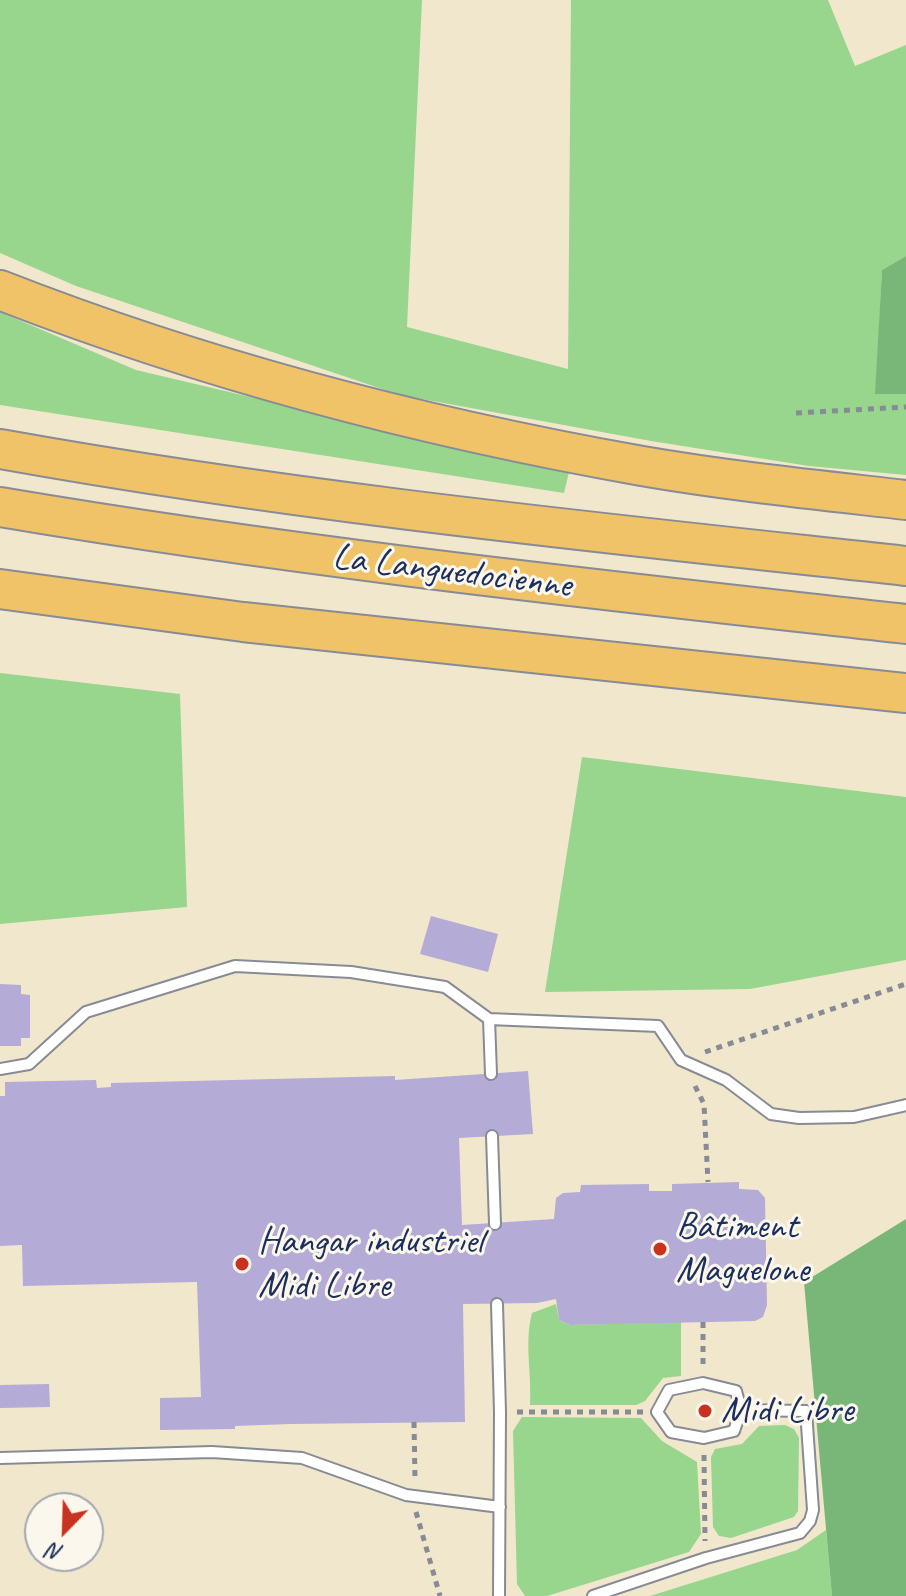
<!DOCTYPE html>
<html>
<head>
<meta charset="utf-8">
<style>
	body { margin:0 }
	#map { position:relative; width:906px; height:1596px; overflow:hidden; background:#f1e7cc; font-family:Caveat,sans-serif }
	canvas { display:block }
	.north { position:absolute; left:24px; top:1492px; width:80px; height:80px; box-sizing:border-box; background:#fbf7ec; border:2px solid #a1a7b3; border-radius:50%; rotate:203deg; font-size:22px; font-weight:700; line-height:32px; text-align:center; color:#1b2f5e }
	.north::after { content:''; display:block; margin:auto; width:28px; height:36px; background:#c8321e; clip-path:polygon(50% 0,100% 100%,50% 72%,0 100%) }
</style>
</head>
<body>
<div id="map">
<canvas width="906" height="1596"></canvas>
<div class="north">N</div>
</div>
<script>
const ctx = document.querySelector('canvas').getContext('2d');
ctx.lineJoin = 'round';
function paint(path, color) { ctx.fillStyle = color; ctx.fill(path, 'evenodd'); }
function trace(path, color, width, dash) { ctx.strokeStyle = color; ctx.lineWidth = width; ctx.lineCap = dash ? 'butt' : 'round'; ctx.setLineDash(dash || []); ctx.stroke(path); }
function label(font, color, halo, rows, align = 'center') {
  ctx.font = font + ' Caveat,sans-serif'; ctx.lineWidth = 6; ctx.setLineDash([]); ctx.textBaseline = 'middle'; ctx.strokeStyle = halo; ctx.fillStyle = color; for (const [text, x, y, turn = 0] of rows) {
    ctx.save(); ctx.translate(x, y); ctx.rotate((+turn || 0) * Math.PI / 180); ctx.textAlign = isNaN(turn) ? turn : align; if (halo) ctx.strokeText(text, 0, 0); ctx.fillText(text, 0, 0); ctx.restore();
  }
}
const green = new Path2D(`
	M0,0H422L407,327L568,369L571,0H828L855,66L906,45V256L882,270L876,394H906V475L809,466L651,441L400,395L76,286L0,253Z
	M0,312L136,370L569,472L564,493L0,405Z
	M0,673L180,694L187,907L0,924Z
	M582,757L906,797V960L750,989L545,992Z
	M556,1304L559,1320L570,1325L681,1322V1376L663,1378L645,1401L636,1405H530C532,1373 524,1343 532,1313Z
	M522,1417L641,1418L662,1441L697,1462L701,1534L689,1552L547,1596H525L517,1584L513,1431Z
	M785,1425L794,1429L799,1438L798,1511L794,1517L731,1538L719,1536L713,1527L711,1457L715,1449L742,1444L759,1426Z
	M826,1530L832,1596H650L797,1550Z`);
const forest = new Path2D(`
	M906,256V394H875L882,270Z
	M906,1219V1596H832L804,1282Z`);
const building = new Path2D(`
	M431,916L498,934L488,972L420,954Z
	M0,984L21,985V994L30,995V1038H21V1046H0Z
	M528,1071L533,1134L459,1138L462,1225L554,1219L556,1198L563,1193L580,1192L581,1185L649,1184V1191H672V1184L739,1182V1189L758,1190L765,1198L767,1305L763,1317L755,1321L570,1325L559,1320L556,1299L537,1303L463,1304L465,1422L291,1424L235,1426V1429L160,1430V1398L201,1397L197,1282L23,1286L22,1245L0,1246V1096H5V1082L96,1080L97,1088L111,1087V1083L395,1076V1080Z
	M49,1384L50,1407L0,1408V1385Z`);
const path = new Path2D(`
	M796,413L906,407
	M705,1052L906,984
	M695,1086L704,1104L708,1182
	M703,1322V1366
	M517,1412H643
	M414,1422L415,1479
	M704,1455L705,1541
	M416,1512L440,1596`);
const service = new Path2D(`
	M489,1019L658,1026L681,1060L726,1080L771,1114L799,1118L854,1117L906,1105
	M0,1069L29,1064L86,1012L235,966L351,972L445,987L489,1019L491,1074
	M492,1136L495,1224
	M497,1304L500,1412L499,1596
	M703,1383L736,1391L741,1410L734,1431L704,1438L671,1432L657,1412L669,1390Z
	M0,1458L212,1452L302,1458L406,1495L500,1507
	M593,1596L706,1558L800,1533L810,1521L813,1510L806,1411L741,1410`);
const motorway = new Path2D(`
	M0,290C207,371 422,427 642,466C729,481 818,490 906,500
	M0,449C300,503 603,533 906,566
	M0,507C301,558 603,590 906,624
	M0,589L243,622L906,693`);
const markers = [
	[660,1249,8,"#c8321e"],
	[242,1264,8,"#c8321e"],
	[705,1411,8,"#c8321e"]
];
const streetNames = [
	["La Languedocienne",452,572,7]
];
const poiNames = [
	["Bâtiment",676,1227],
	["Maguelone",676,1271],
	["Hangar industriel",258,1242],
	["Midi Libre",258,1286],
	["Midi Libre",721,1411]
];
paint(green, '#97d68c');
paint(forest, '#79b778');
paint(building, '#b4abd6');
trace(service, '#868b95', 14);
trace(motorway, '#868b95', 42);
trace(path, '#868b95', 5, [6, 6]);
trace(service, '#fff', 10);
trace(motorway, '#f0c369', 38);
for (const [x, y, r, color] of markers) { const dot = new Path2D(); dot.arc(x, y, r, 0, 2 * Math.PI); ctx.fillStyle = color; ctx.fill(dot); trace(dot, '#fbf7ec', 3); }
label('38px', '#1b2f5e', '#fbf7ec', streetNames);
label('38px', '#1b2f5e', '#fbf7ec', poiNames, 'left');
</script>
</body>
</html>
